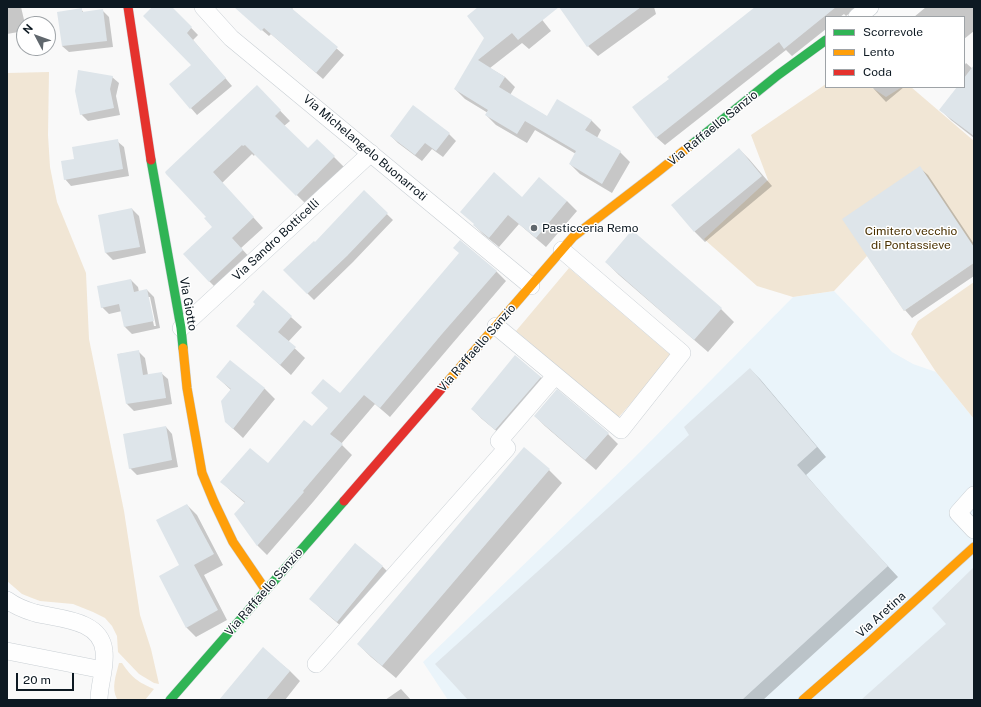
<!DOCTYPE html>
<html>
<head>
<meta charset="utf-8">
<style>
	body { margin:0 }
	#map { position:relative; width:981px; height:707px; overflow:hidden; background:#f9f9f9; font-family:"Public Sans",sans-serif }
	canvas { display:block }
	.frame { position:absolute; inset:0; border:8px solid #0d1922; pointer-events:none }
	.legend { position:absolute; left:825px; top:16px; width:140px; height:72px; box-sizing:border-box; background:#fff; border:1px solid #9ea3a7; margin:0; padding:5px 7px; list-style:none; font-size:12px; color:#0d1922 }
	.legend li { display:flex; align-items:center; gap:8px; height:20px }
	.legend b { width:20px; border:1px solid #9ea3a7 }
	.north { position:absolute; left:16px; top:16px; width:40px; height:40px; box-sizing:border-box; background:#fff; border:1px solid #9ea3a7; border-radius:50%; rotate:311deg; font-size:11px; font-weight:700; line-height:16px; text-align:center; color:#0d1922 }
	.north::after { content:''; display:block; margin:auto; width:14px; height:18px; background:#60676d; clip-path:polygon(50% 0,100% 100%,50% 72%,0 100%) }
	.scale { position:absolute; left:16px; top:673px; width:58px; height:18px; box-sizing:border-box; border:2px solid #0d1922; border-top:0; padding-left:5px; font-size:12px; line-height:14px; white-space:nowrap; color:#0d1922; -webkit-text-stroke:3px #fff; paint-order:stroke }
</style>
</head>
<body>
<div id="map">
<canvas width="981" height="707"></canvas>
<div class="frame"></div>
<ul class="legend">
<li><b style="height:5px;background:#30b455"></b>Scorrevole</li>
<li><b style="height:5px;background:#ff9f0a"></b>Lento</li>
<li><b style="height:5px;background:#e5322d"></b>Coda</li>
</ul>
<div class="north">N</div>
<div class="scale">20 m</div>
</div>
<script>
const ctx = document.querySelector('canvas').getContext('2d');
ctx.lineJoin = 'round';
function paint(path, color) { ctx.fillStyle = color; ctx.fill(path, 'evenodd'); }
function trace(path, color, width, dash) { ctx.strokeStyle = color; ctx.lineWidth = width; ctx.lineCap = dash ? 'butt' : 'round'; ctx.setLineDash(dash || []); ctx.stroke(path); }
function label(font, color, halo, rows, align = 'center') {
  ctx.font = font + ' "Public Sans",sans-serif'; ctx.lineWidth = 3; ctx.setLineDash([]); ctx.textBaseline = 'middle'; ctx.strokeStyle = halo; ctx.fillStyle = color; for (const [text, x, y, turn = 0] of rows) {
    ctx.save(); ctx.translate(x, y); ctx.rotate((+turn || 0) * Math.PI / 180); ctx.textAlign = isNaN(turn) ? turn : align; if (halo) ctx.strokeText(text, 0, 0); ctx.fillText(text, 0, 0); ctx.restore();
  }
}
const built = new Path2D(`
	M834,291L892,352L913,364L936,372L974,419V700H448L423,662L634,458L793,297Z`);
const green = new Path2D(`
	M49,72L48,135L50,167L57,202L86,273L89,339L124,511L140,615L151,649L159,684L154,683L139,674L118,652L117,636L112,626L105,618L93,612L73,604L40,601L32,598L22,594L7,581V73Z
	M826,84V87H871L886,97L902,87H911L974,141V263L904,311L867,256L834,291L793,297L757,286L704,239L768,180L751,135Z
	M569,268L672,356L618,418L516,331Z
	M974,282V419L936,372L911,334L918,321Z
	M119,663H122C132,678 138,682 154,689L145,700L117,699C111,688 116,675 119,663Z`);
const shadow = new Path2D(`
	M7,7H21L25,24H24V31L7,34Z
	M154,7H171L198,35L193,40L232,86L197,115L170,84L192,66Z
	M235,7H294L292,9L344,55L323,79L271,34L269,36Z
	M478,7H532L551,31L529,49L522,43L490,68L505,77L515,87L510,95L548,117L591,120L601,130L597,138L620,152L630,162L612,193L580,174L570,164L576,154L535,130L527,143L496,125L486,115L488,113L465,99L455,89L485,38Z
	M560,7H654L656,14L598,56L588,46Z
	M757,7H858L846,16L844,14L840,17H826V29L792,56L786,50L665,145L657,138L634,107L670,79Z
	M926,7H974V31L964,39V17H914Z
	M81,9L84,13L102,10L109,17L113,47L69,52L62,46Z
	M966,63L974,70V138L951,120L941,110L958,87H964V66Z
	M112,77L119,83L116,96L120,115L88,121L81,114Z
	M872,87H904L886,102Z
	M267,97L290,121L284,126L308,149L317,140L344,167L307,205L255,154L254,156L252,154L222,183L263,228L241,248L253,261L219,291L209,281L214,227L207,217L167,174Z
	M449,134L456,141L443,157L432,149L422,161L398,143L391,136Z
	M117,141L124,147L129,176L71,186L65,179Z
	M739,149L749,159L772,186L705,242L695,232L673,205Z
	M920,168L928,175L974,244V276L912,318L905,310Z
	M364,192L393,220L353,262L314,300L284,270L315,243Z
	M523,198L567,201L577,211L546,247L519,224L499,247L484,235L474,225Z
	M132,209L139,216L146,253L113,260L106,253L99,216Z
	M632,232L721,309L734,322L708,352L619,275L606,262Z
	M496,271L506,281L452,344L390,417L375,404L341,444L352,455L313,502L267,555L257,545L245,503L232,492L222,482L269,464L312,428L340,394Z
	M131,280L138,287L139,292L147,290L154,297L160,328L132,334L125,327L122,311L109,314L102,307ZM148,297H150L156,326H154Z
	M263,292L302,327L288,342L305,358L291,375L237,326L257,304Z
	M138,351L145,358L148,375L161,373L168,379L172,404L134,411L127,404L119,354Z
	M230,361L265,389L275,399L243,438L226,422L231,390L217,377Z
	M750,369L760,379L826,457L806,475L844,519L898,577L763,700H469L691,435Z
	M541,377L551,387L506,439L482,419L472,409Z
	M535,416L608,434L618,444L596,470L545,426Z
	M166,427L172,434L178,467L137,475L130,468Z
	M525,449L549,470L562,483L396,678L371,657L358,644Z
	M187,505L197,515L223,565L204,575L227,620L196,637L186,627L181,566Z
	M355,545L383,567L393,577L348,632L321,609L311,599Z
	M263,649L290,671L300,681L285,700H220Z
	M401,689L411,700H385Z`);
const building = new Path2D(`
	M152,7H172L192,27L187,33L226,78L190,109L169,84L191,65L143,16Z
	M234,7H290L338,47L316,73L264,28L261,31Z
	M478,7H641L587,47L559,7L518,40L512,33L478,60L505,77L499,87L547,116L557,99L592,120L585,130L621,151L602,184L569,164L576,151L525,121L517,134L485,115L488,110L454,89L484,38L467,16Z
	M755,7H836L784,49L779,42L737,74L656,138L632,107L669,79L667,77L712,41Z
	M82,8V12L103,9L107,41L62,46L57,12Z
	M974,65V136L939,110L957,87H964V78Z
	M78,70L113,76L110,89L114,108L80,115L75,91Z
	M257,85L281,110L275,116L308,148L317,139L335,156L296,196L245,145L243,146L242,145L213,172L254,217L232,238L243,250L209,282L183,254L212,227L204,218L206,217L166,174L165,172Z
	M413,105L450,133L436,151L425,143L415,155L390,136Z
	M118,139L123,169L64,180L61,161L74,159L72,147Z
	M739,148L762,176L694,232L671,205Z
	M920,166L974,247V263L904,311L842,219Z
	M494,172L522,197L539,177L567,201L536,238L508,215L489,238L473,225L474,224L460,212Z
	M364,190L388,213L347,256L307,294L283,270L314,241L315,242Z
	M132,208L140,247L105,253L98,215Z
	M632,230L722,308L694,340L605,262Z
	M460,240L497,271L442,334L380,408L364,395L330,434L343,444L303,491L304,492L257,546L234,514L245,502L220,482L250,448L268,463L304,420L312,426L328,408L311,393L323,379L340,393L459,253L453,248Z
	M131,279L134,292L147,289L154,321L124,327L119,304L101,308L97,286Z
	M263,290L292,316L278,332L296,347L280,365L236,326L255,304L253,302Z
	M139,350L143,375L162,372L166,398L126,404L117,354Z
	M515,355L541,377L495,430L471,409Z
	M230,360L265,388L233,429L225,422L221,401L231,389L216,377Z
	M750,368L817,447L797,465L834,507L888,566L742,700H468L435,664L689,435L684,427Z
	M557,389L609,433L585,460L534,416Z
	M166,426L172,460L129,469L123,434Z
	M524,447L550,469L382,666L357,644Z
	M187,504L214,554L194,565L218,610L186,628L159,576L179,565L156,520Z
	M355,543L383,566L337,622L309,599Z
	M974,567V700H861L946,624L932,608Z
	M263,647L290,671L266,700H219Z`);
const street = new Path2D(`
	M203,7L231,38L531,286
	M857,17L870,7
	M496,326L621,430L682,353L562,250
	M181,328L371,153
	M974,495L958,513L974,530
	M7,600C15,606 25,610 35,613C58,619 101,619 104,651C106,668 99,684 99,700
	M7,651L103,670
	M316,664L507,448L499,441L555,376`);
const fast = new Path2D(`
	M691,145L778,75L826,40
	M151,160L181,328L183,348
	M170,700L344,501`);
const slow = new Path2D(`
	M183,348L187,388L202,473L214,502L233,542L265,589
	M443,387L573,237L655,174L691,145
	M803,700L866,645L974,547`);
const jam = new Path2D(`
	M128,7L151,160
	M344,501L443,387`);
const markers = [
	[534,228,4,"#60676d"]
];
const streetNames = [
	["Via Raffaello Sanzio",713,128,-39],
	["Via Michelangelo Buonarroti",365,148,40],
	["Via Sandro Botticelli",276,240,-43],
	["Via Giotto",188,304,80],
	["Via Raffaello Sanzio",477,348,-49],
	["Via Raffaello Sanzio",264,592,-49],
	["Via Aretina",881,615,-42]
];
const poiNames = [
	["Pasticceria Remo",542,228]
];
const parkNames = [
	["Cimitero vecchio",911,231],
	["di Pontassieve",911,245]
];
paint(built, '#eaf4fa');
paint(green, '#f1e6d5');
paint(shadow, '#0003');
paint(building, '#dee5ea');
trace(street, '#c9cfd4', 18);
trace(fast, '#c9cfd4', 10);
trace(slow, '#c9cfd4', 10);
trace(jam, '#c9cfd4', 10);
trace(street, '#fefefe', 17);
trace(fast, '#30b455', 9);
trace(slow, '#ff9f0a', 9);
trace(jam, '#e5322d', 9);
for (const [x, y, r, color] of markers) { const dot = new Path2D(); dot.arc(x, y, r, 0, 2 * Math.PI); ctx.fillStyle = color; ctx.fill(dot); trace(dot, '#fff', 1.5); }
label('12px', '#0d1922', '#fff', streetNames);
label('12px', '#0d1922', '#fff', poiNames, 'left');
label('12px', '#4a3100', '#fff', parkNames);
</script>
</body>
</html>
